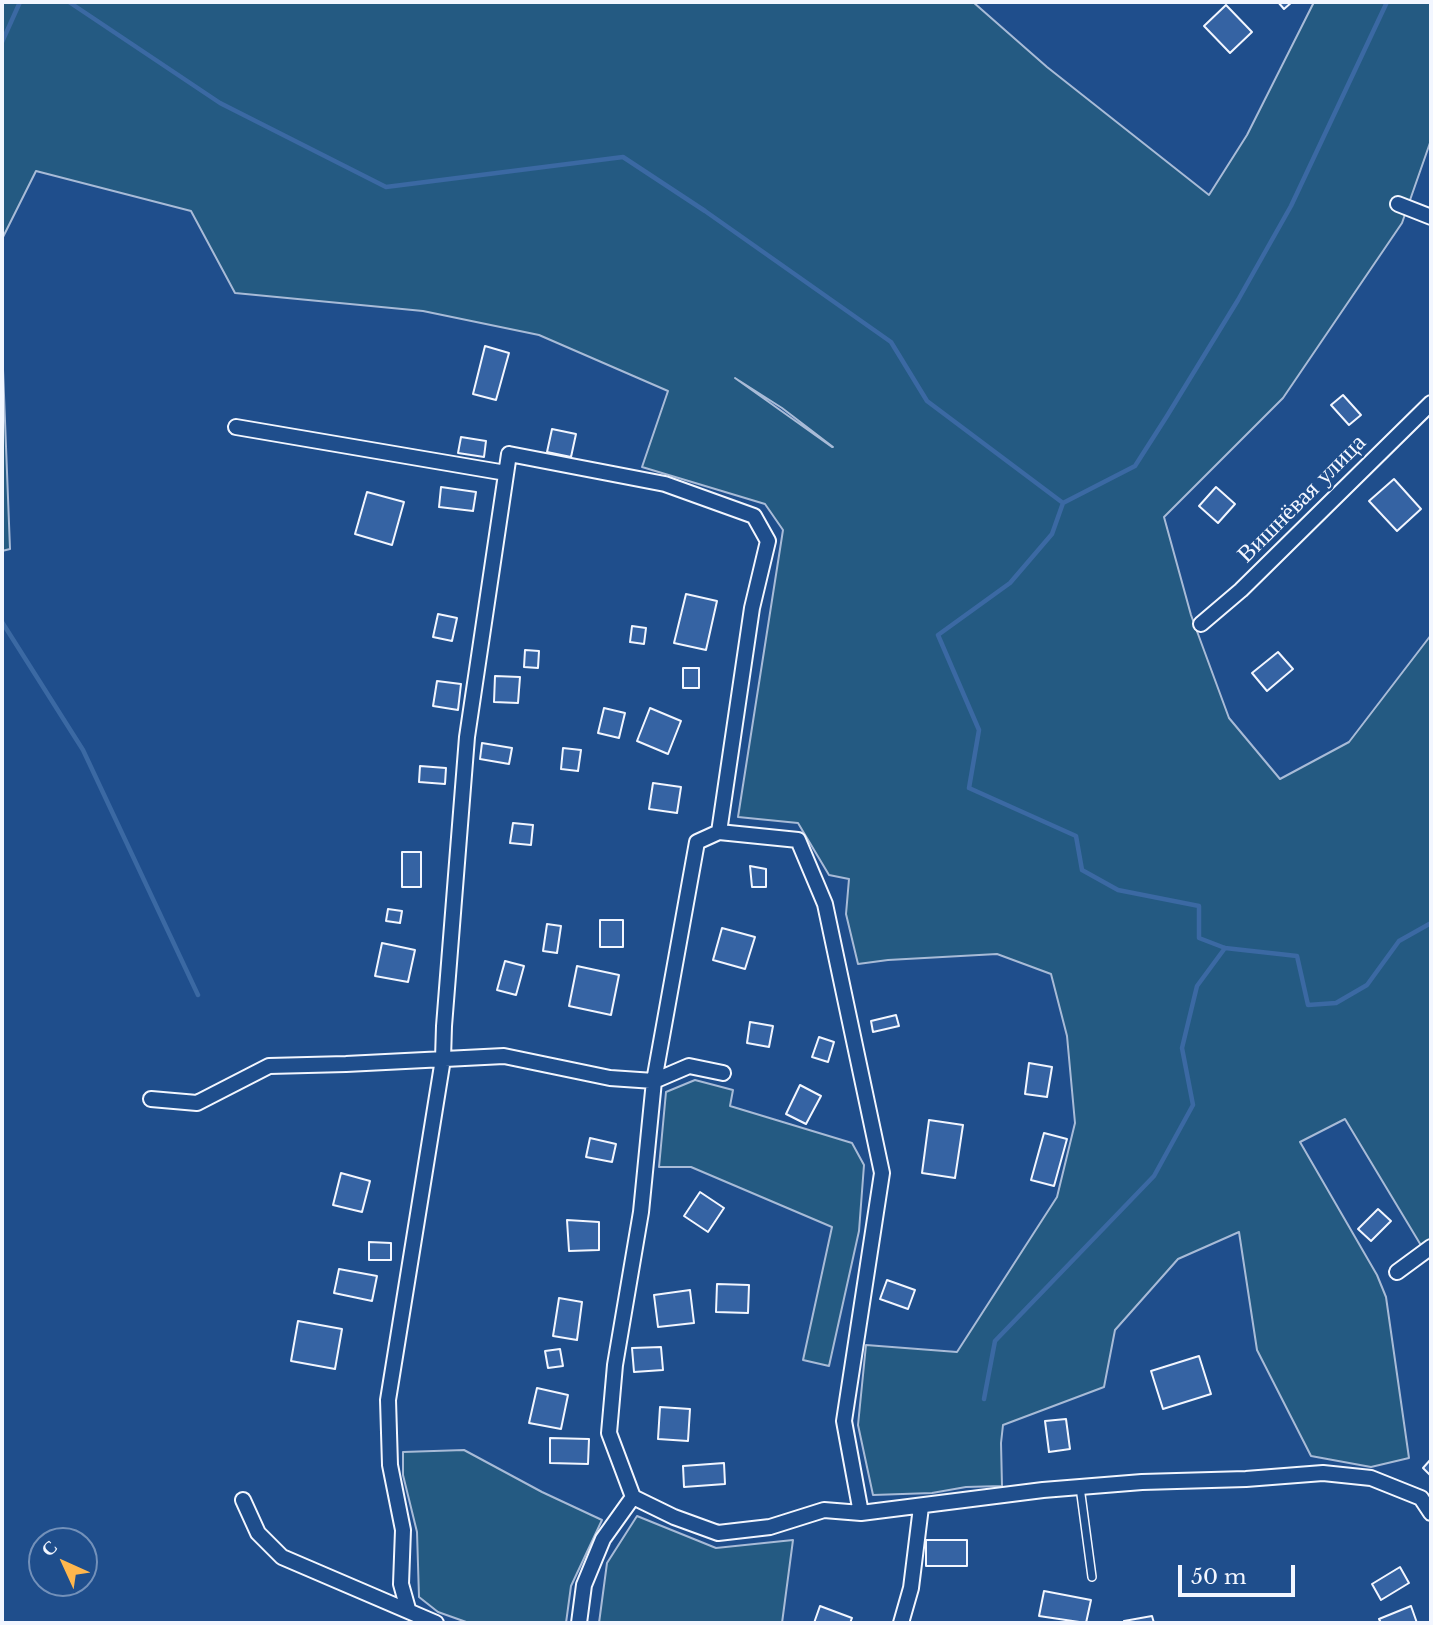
<!DOCTYPE html>
<html>
<head>
<meta charset="utf-8">
<style>
	body { margin:0 }
	#map { position:relative; width:1433px; height:1625px; overflow:hidden; background:#1f4e8c; font-family:"Libre Baskerville",serif }
	canvas { display:block }
	.frame { position:absolute; inset:0; border:4px solid #f2f6ff; pointer-events:none }
	.north { position:absolute; left:28px; top:1527px; width:70px; height:70px; box-sizing:border-box; background:#1f4e8c; border:2px solid #7391ba; border-radius:50%; rotate:315deg; font-size:19px; font-weight:700; line-height:28px; text-align:center; color:#f2f6ff }
	.north::after { content:''; display:block; margin:auto; width:24px; height:32px; background:#ffb74d; clip-path:polygon(50% 0,100% 100%,50% 72%,0 100%) }
	.scale { position:absolute; left:1178px; top:1565px; width:117px; height:32px; box-sizing:border-box; border:4px solid #f2f6ff; border-top:0; padding-left:9px; font-size:21px; line-height:24px; white-space:nowrap; color:#f2f6ff; -webkit-text-stroke:5px #1f4e8c; paint-order:stroke }
</style>
</head>
<body>
<div id="map">
<canvas width="1433" height="1625"></canvas>
<div class="frame"></div>
<div class="north">С</div>
<div class="scale">50 m</div>
</div>
<script>
const ctx = document.querySelector('canvas').getContext('2d');
ctx.lineJoin = 'round';
function paint(path, color) { ctx.fillStyle = color; ctx.fill(path, 'evenodd'); }
function trace(path, color, width, dash) { ctx.strokeStyle = color; ctx.lineWidth = width; ctx.lineCap = dash ? 'butt' : 'round'; ctx.setLineDash(dash || []); ctx.stroke(path); }
function label(font, color, halo, rows, align = 'center') {
  ctx.font = font + ' "Libre Baskerville",serif'; ctx.lineWidth = 5; ctx.setLineDash([]); ctx.textBaseline = 'middle'; ctx.strokeStyle = halo; ctx.fillStyle = color; for (const [text, x, y, turn = 0] of rows) {
    ctx.save(); ctx.translate(x, y); ctx.rotate((+turn || 0) * Math.PI / 180); ctx.textAlign = isNaN(turn) ? turn : align; if (halo) ctx.strokeText(text, 0, 0); ctx.fillText(text, 0, 0); ctx.restore();
  }
}
const green = new Path2D(`
	M2,2H973L1047,67L1209,195L1247,135L1314,2H1431V140L1402,223L1283,398L1164,517L1191,615L1229,718L1280,779L1349,742L1431,635V1239L1422,1247L1345,1119L1300,1142L1377,1275L1386,1297L1409,1458L1371,1467L1311,1456L1257,1350L1239,1232L1178,1259L1115,1330L1104,1387L1003,1425L1001,1443L1002,1486L966,1487L932,1493L873,1495L858,1425L866,1345L957,1352L1057,1197L1075,1123L1067,1036L1051,974L997,954L888,960L858,964L846,914L849,879L829,875L798,823L738,817L783,530L765,504L642,467L668,391L539,335L423,311L235,293L191,211L36,171L2,239ZM735,378L782,408L833,447H832Z
	M2,344L10,549L2,551Z
	M695,1080L733,1090L730,1106L852,1143L864,1165L859,1231L829,1366L803,1360L832,1227L691,1167H659L666,1092Z
	M464,1450L542,1492L602,1520L571,1586L566,1623H469L438,1612L419,1597L417,1532L403,1475V1452Z
	M637,1516L716,1548L793,1540L782,1623H599L607,1563Z`);
const stream = new Path2D(`
	M69,2L220,103L386,187L623,157L705,211L891,342L927,401L1063,503L1052,534L1010,583L938,635L979,730L969,788L1076,836L1082,870L1118,890L1199,906V938L1225,948L1297,956L1308,1005L1336,1003L1367,985L1399,941L1431,923
	M2,42L20,2
	M1063,503L1135,466L1167,416L1238,300L1291,206L1387,2
	M2,622L83,750L198,995
	M984,1399L995,1341L1154,1176L1193,1105L1182,1048L1197,986L1225,948`);
const building = new Path2D(`
	M1278,2H1292L1284,9Z
	M1226,5L1252,32L1230,53L1204,26Z
	M485,346L509,353L496,400L473,394Z
	M1343,395L1361,415L1349,425L1331,405Z
	M552,429L576,434L571,457L547,452Z
	M461,437L486,441L484,457L458,453Z
	M1394,479L1421,509L1397,531L1369,501Z
	M441,487L476,492L473,511L439,507Z
	M1216,487L1235,504L1218,523L1199,506Z
	M367,492L404,502L392,545L355,534Z
	M686,594L717,601L706,650L674,643Z
	M438,614L457,618L452,641L433,637Z
	M632,626L646,628L644,644L630,642Z
	M525,650L539,651L538,668L524,667Z
	M1278,652L1293,669L1267,691L1252,673Z
	M683,668H699V688H683Z
	M495,676L520,677L518,703L494,702Z
	M437,681L461,684L458,710L433,706Z
	M604,708L625,713L619,738L598,733Z
	M650,708L681,721L668,754L637,741Z
	M482,743L512,748L509,764L480,759Z
	M563,748L581,750L578,771L561,769Z
	M420,766L446,768L445,784L419,782Z
	M653,783L681,787L677,813L649,809Z
	M513,823L533,825L531,845L510,843Z
	M402,852H421V887H402Z
	M750,866L766,869V887H752Z
	M388,909L402,911L400,923L386,921Z
	M600,920H623V947H600Z
	M547,924L561,926L557,953L543,951Z
	M722,928L755,937L745,969L713,960Z
	M382,943L415,950L408,982L375,976Z
	M505,961L524,966L516,995L497,990Z
	M577,966L619,975L611,1015L569,1006Z
	M896,1015L899,1026L873,1032L871,1021Z
	M750,1022L773,1026L769,1047L747,1043Z
	M819,1037L834,1042L828,1062L812,1057Z
	M1029,1063L1052,1067L1047,1097L1025,1094Z
	M800,1085L821,1096L806,1124L786,1114Z
	M929,1120L963,1125L955,1178L922,1173Z
	M1044,1133L1067,1139L1054,1186L1031,1180Z
	M590,1138L616,1144L612,1162L586,1157Z
	M341,1173L370,1181L362,1212L333,1205Z
	M700,1192L724,1208L708,1232L684,1216Z
	M1378,1209L1391,1221L1371,1241L1358,1229Z
	M567,1220L599,1222V1250L569,1251Z
	M369,1242L391,1243V1260H369Z
	M339,1269L377,1276L372,1301L334,1293Z
	M887,1280L915,1290L908,1309L880,1299Z
	M717,1284L749,1285L748,1313L716,1312Z
	M690,1290L694,1323L658,1327L654,1295Z
	M559,1298L582,1302L577,1340L553,1336Z
	M298,1321L342,1329L335,1369L291,1361Z
	M661,1347L663,1370L634,1372L632,1348Z
	M560,1349L563,1366L548,1368L545,1351Z
	M1199,1356L1211,1394L1163,1409L1151,1371Z
	M537,1388L568,1395L561,1429L529,1423Z
	M660,1407L690,1409L688,1441L658,1439Z
	M1066,1419L1070,1449L1049,1452L1045,1421Z
	M550,1438L589,1439L588,1464L550,1463Z
	M1431,1459V1476L1423,1468Z
	M724,1463L725,1484L684,1487L683,1466Z
	M926,1540H967V1566H926Z
	M1400,1567L1409,1583L1381,1600L1372,1584Z
	M1044,1591L1091,1600L1086,1623L1039,1616Z
	M820,1606L852,1618L850,1623H814Z
	M1411,1606L1417,1623H1381L1379,1619Z
	M1152,1616L1154,1623H1125L1124,1621Z`);
const lane = new Path2D(`
	M1080,1487L1092,1577`);
const street = new Path2D(`
	M1398,204L1431,217
	M236,427L506,473
	M1201,624L1241,590L1431,403
	M719,832L798,840L825,904L882,1173L844,1421L861,1513
	M151,1099L197,1103L269,1066L346,1064L504,1056L610,1078L654,1081L689,1066L723,1073
	M1397,1272L1431,1247
	M633,1497L674,1517L718,1533L770,1527L824,1510L861,1513L1043,1490L1142,1482L1246,1479L1323,1473L1371,1478L1421,1498L1431,1513
	M243,1500L258,1533L282,1557L436,1623
	M408,1609L401,1584L403,1530L390,1465L388,1400L443,1059L444,1026L467,737L509,454L665,484L754,516L768,541L752,608L719,832L697,842L654,1081L641,1212L615,1365L609,1433L633,1497L603,1539L584,1585L579,1623
	M901,1623L911,1588L921,1507`);
const streetNames = [
	["Вишнёвая улица",1302,499,-45]
];
paint(green, '#245a82');
trace(green, '#a8bbd7', 2);
trace(stream, '#3b69a3', 4.5);
paint(building, '#3563a3');
trace(building, '#f2f6ff', 2);
trace(lane, '#f2f6ff', 10);
trace(street, '#f2f6ff', 18);
trace(lane, '#1f4e8c', 7);
trace(street, '#1f4e8c', 14);
label('24px', '#f2f6ff', '#1f4e8c', streetNames);
</script>
</body>
</html>
